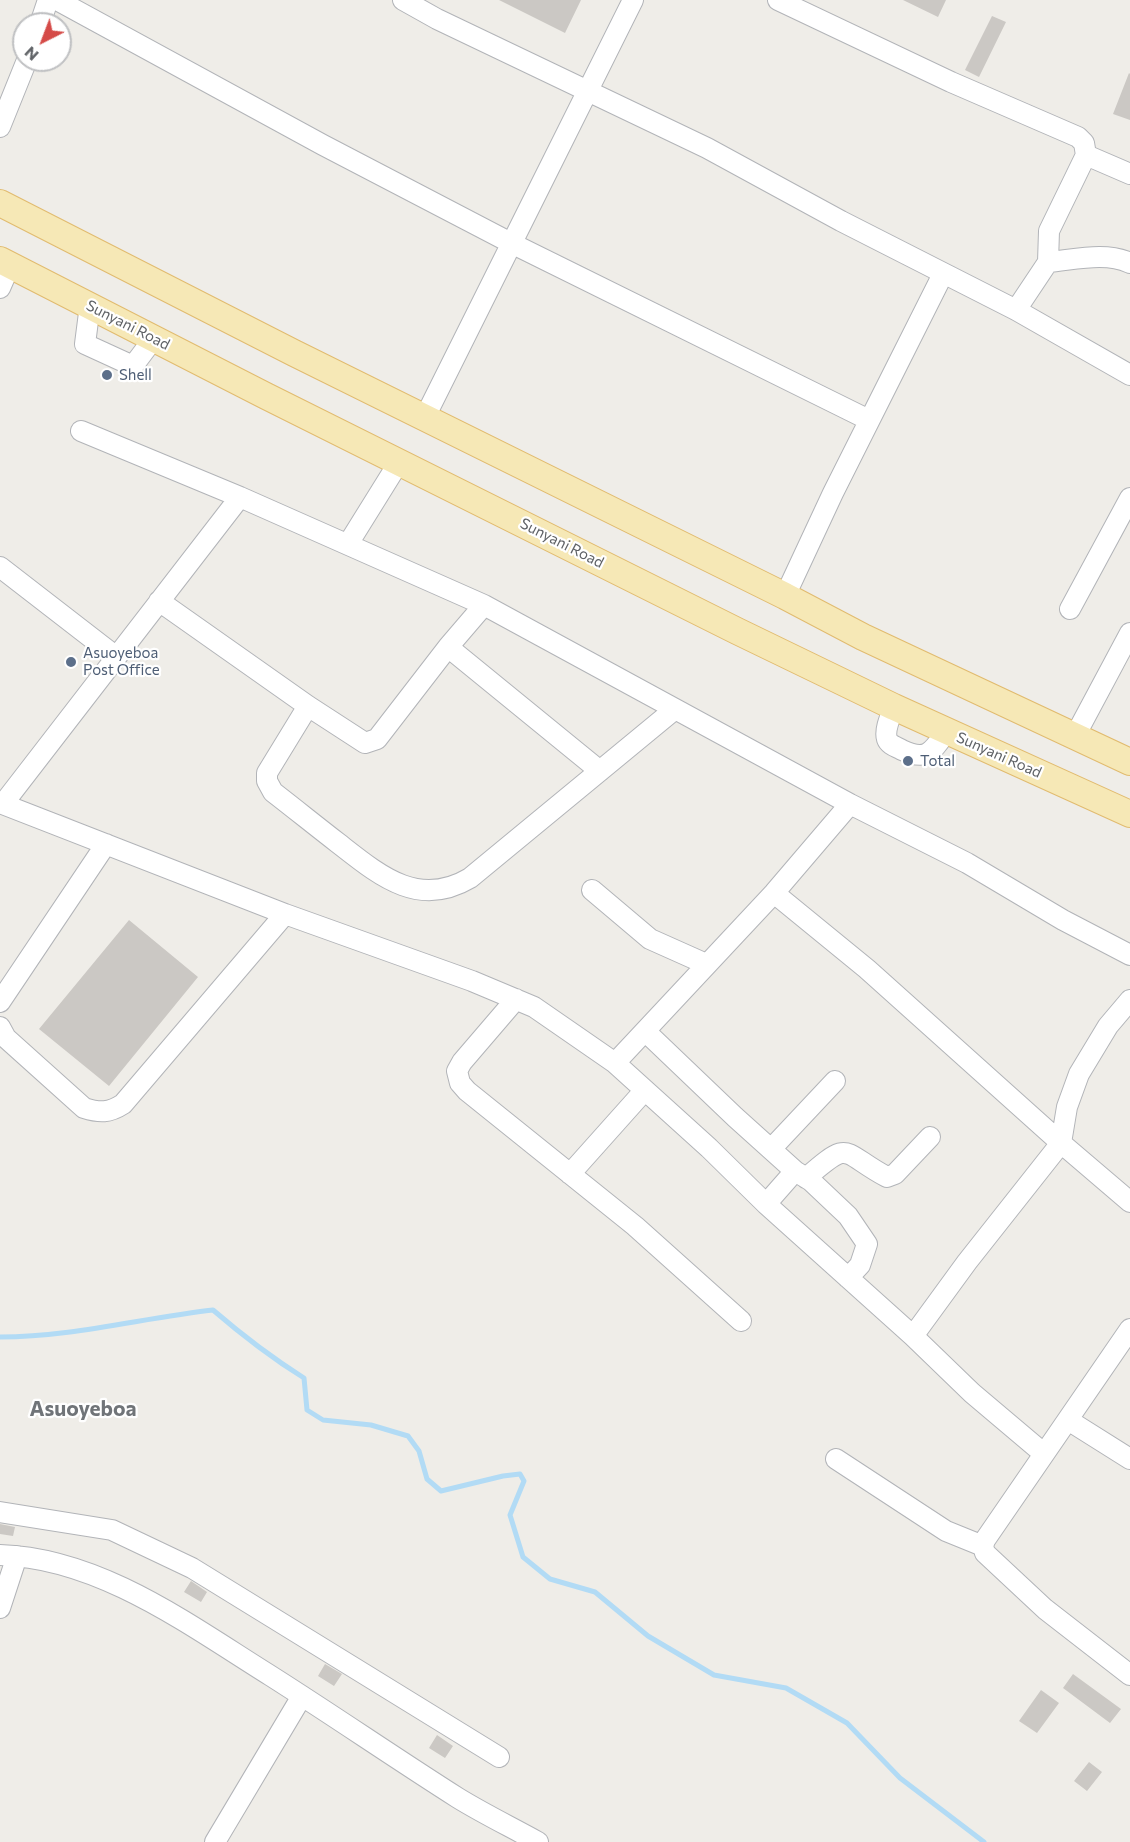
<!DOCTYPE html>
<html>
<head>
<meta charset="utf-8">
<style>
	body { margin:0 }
	#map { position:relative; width:1130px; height:1842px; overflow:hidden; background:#efede8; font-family:Commissioner,sans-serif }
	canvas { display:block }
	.north { position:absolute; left:12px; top:12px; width:60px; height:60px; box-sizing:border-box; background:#fff; border:2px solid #bfc0c2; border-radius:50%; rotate:222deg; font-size:16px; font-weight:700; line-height:24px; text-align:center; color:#5f6266 }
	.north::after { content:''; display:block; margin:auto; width:21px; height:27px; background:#d54b48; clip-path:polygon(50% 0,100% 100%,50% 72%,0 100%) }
</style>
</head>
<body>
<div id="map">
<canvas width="1130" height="1842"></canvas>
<div class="north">N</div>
</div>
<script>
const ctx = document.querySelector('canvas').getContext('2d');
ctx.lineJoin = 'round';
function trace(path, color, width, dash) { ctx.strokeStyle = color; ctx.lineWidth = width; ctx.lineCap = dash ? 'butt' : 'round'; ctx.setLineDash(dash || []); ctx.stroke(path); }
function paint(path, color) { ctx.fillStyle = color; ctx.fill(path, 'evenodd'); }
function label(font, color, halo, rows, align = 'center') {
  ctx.font = font + ' Commissioner,sans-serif'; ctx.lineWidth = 4.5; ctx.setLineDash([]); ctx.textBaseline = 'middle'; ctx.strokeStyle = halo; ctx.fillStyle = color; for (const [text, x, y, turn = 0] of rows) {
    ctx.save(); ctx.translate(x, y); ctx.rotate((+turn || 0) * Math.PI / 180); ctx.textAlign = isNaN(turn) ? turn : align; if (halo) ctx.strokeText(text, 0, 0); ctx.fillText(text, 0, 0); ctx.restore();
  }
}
const stream = new Path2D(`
	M0,1337C72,1337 142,1318 213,1310C242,1335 272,1358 304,1378L307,1410L323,1420L371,1425L408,1436L419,1451L427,1479L441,1491L503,1476L520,1474L524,1481L510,1515L523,1557L550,1579L595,1592L648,1636L714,1675L786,1688L847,1723L900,1778L984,1842`);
const building = new Path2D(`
	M499,0H581L565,33Z
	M903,0H946L938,17Z
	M992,16L1006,22L979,77L965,70Z
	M1129,73L1130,74V120L1113,114Z
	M129,920L198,977L109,1086L39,1029Z
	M0,1524L15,1527L13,1536L0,1534Z
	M191,1581L207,1592L201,1602L184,1592Z
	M325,1664L342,1674L334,1686L318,1676Z
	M1073,1674L1121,1709L1110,1723L1063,1688Z
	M1041,1690L1059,1703L1037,1733L1019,1721Z
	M437,1735L453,1746L445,1758L429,1748Z
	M1089,1762L1102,1772L1087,1791L1074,1781Z`);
const minor = new Path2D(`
	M57,0L323,145L511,243L869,420
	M403,0L437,19L707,148L841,221L1016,310L1130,375
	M778,0L951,82L1078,137L1084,143L1086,155L1049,231L1048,262
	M40,24L48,0
	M0,127L27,60
	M1086,155L1130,174
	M0,288L10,265
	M90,305L85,344L133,366L154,338
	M1016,310L1048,262C1073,260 1106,251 1130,263
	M425,417L633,0
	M81,431L240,497L484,605L850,804L967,863L1063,920L1130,955
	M348,544L399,462
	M0,567L115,656
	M785,596L833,493L943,274
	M159,601L308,706L365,743L377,739L448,647L484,605
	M1070,609L1130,498
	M448,647L600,771
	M308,706L267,773V781L273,792C295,809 316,826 338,843C379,875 418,909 470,878L675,709
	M894,707C891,715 884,730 887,739C889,745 897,747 902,750C928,762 932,751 947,731
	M1075,736L1130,633
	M0,803L285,914L472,981L534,1007L615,1063L709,1148L766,1204L913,1336L972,1393L1043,1453
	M3,804L240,497
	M592,890L650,939L706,964
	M774,893L867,969L1061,1143L1130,1202
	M516,999L462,1062L457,1071L460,1083L467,1091L635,1226L741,1321
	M0,1002L106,844
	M0,1027L6,1038L84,1108C100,1113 109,1113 123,1104L285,914
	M645,1031L735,1117L795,1171L811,1181L848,1216L867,1244L860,1265L848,1278
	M615,1063L774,893L850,804
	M772,1148L835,1081
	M570,1174L645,1090
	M806,1178C852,1138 840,1152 887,1177L895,1174L930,1137
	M766,1204L795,1171
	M1130,1329L985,1540L983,1546L985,1553L1045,1609L1130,1675
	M913,1336L967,1262L1061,1143L1067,1107L1079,1074L1108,1026L1130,1000
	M1068,1420L1130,1459
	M836,1459L946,1531L983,1546
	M0,1512L112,1530L192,1568L499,1757
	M0,1555C100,1558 189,1625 271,1676C334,1716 395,1758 458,1798C484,1814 511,1827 538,1842
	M0,1608L17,1556
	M215,1842L302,1696`);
const major = new Path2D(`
	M0,203L294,353L785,596L863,637L1130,762
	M0,260L266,396L737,631L894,707L1130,814`);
const markers = [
	[107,375,6,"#5c6f8a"],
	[71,662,6,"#5c6f8a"],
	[908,761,6,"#5c6f8a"]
];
const streetNames = [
	["Sunyani Road",128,325,27],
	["Sunyani Road",562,543,27],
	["Sunyani Road",999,755,24]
];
const serviceNames = [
	["Shell",119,375],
	["Asuoyeboa",83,653],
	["Post Office",83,670],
	["Total",920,761]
];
const districtNames = [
	["Asuoyeboa",83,1409]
];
trace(stream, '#b2dbf5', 5);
paint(building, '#cbc8c4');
trace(minor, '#b2b4b8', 22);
trace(major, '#e1bb6f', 28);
trace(minor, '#fff', 20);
trace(major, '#f6e8b6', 26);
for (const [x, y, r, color] of markers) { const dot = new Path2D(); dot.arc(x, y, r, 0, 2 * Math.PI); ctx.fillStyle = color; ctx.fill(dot); trace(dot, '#fff', 2); }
label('15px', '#5f6266', '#fff', streetNames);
label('15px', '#4e5e75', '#fff', serviceNames, 'left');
label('bold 21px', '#707478', '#fff', districtNames);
</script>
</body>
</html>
